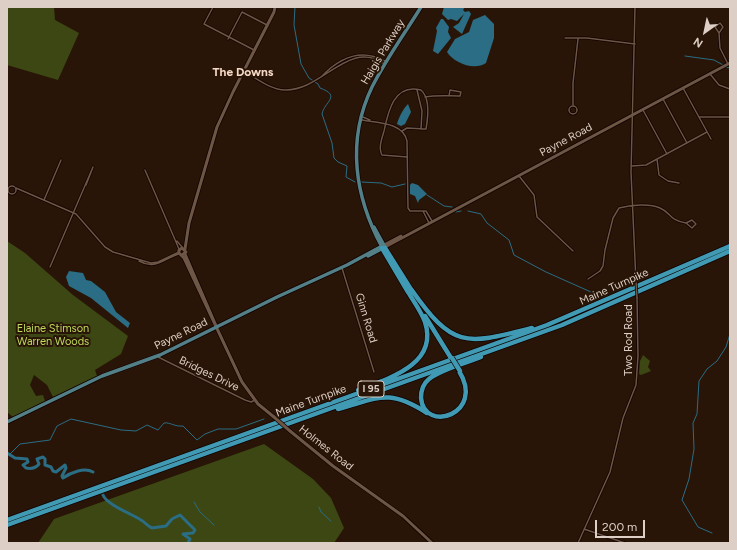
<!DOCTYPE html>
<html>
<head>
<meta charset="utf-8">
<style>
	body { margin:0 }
	#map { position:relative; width:737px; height:550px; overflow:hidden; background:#291507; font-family:Figtree,sans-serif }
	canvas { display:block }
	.frame { position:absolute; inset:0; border:8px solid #ddcfc6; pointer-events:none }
	.north { position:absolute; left:685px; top:12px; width:40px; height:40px; -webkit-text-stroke:3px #291507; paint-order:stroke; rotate:213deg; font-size:11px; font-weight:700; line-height:16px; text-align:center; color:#ddcfc6 }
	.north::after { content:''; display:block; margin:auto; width:14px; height:18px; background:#ddcfc6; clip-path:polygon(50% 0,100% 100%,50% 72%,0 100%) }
	.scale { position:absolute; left:595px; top:520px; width:50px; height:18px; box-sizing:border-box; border:2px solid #ddcfc6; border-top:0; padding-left:5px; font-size:12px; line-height:14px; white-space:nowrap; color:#ddcfc6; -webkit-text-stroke:3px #291507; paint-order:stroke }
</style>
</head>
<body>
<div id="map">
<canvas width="737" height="550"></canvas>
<div class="frame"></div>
<div class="north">N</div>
<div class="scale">200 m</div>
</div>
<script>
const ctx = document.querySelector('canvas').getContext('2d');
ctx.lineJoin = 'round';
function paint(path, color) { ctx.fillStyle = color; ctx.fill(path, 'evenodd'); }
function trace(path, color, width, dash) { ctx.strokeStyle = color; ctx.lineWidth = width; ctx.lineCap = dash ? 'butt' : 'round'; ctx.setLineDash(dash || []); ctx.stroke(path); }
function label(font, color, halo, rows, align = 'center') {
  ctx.font = font + ' Figtree,sans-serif'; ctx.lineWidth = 4; ctx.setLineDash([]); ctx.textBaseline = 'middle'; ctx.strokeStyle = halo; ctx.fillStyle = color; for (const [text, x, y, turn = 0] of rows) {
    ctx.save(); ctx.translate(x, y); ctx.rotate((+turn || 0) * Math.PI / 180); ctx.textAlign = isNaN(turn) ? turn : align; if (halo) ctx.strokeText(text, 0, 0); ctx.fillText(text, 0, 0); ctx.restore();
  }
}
const green = new Path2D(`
	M7,7H54L55,20L79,33L58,80L7,65Z
	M7,241L25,253L73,295L128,336L121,354L95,370L97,376L53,397L47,385L34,375L30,385L36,396L43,395L45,401L13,417L7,412Z
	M643,355L650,361L648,367L651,371L641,375L639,374L640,361Z
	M264,444L313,479L331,498L344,528L334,543H38L54,519Z`);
const water = new Path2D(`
	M444,7H465L463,10L465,12L469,11L471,14L462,34L453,27L459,23L464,14L457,21L451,19L448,20L442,14Z
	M485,15L494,24V38L486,63C474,71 454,63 447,52L455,39L469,32L473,20Z
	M441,19H443L449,27L448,32L451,38L438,54L433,51L437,31L436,28Z
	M408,104L411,112L405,124L401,126L397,124C399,117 403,109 408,104Z
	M412,183L418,185L427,194L419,200L418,203L415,196L410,194V185Z
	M69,271L83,273L86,280L91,281L105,292L116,312L130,323L128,328L91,298L69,286L66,277Z`);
const stream = new Path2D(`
	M295,7L294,25L301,64L309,78L318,84L320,88C342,96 324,102 322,114L332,143L334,158L338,162L347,166L346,177L355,182
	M685,56L714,60L723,65
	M726,67L730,68
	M361,182L381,183L392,187L405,184
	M427,195L444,206L452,207
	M468,211L481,214L487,223L509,240L514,255L546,272L600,296H604
	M456,212L461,211
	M10,454L20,444L50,440L57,426L71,419L121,430L136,431L147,425L158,430L164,423C170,422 175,427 183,426L197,440L205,434L218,429H236L264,419
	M194,502L200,512L214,525
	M319,507L321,512L331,521
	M712,533L698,527L682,500L689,479L694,449L693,423L697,414L699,381L707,369L717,361L726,347L730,334`);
const river = new Path2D(`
	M7,453L15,458L27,459L28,462L23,465L26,468C31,469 36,468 39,464L37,459L43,457L45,459V465L51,467L53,471L56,472L65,465L66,468L62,476L63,478C70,473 84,467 93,472
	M103,495C107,505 132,514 141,520C145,522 147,526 152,528L166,526L172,519L180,515L195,530L193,533L183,534L190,539L188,543`);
const street = new Path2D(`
	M213,7L204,24L254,50
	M635,7L631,172L636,282
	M720,23L723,27L719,33L715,27Z
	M719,33L720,48L728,64
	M565,38H587L635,44
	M228,39L242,12L267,25
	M243,71C256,78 271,90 285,90C322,91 348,40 383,63
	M710,74L719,85L730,89
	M321,77C339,58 361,48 385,61
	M683,88L711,139
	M417,90L422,111L421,129
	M425,97C436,95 447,96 459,96H460L461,92L450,90L449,96
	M663,99L687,143
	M573,105V83L578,39
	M569 110a4 4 0 1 1 8 0a4 4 0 1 1-8 0Z
	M643,110L667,154
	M363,117L370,120
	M699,117H730
	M362,120C377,123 403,122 407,141L408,208L410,211H426L432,221
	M402,131L407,128L426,129C428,118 430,98 421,90C394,83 388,112 384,131C382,138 378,148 382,155L407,157
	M657,159L659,175L668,181L679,183
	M632,166L646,165L707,132
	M145,170L179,249
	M519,176L534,195L537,217L573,251
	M86,185L93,167
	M8 190a4 4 0 1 1 8 0a4 4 0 1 1-8 0Z
	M16,188L76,214L105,247L113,252L151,263L158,262L179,252
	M44,200L61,160
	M423,211L429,223
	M692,220L696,224L692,228L686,223Z
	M177,241L182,247
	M139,261C155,270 163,259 179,254
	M50,267L93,167
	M342,268L374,372
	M588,279L600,271L603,266L605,250L613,218L619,208C630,205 650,203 660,208C672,213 668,220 686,223
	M158,357L245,400L251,402L255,400
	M584,529L625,543
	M578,543L610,472L623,418L636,385L638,356L637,297`);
const secondary = new Path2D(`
	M384,245L401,236
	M385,247L730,63
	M185,249L189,223L217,127L233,92L274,12L275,7
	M185,254L217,328
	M182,255L186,252L182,248L179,250V253L184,258L242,382L258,404L274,417
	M290,431L333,466L403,516L432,543`);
const primary = new Path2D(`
	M382,247C355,197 346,141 372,87C386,59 405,33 421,7
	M368,256L385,247L374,227
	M7,422L102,376L160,355L277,297L347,265L384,245`);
const highway = new Path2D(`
	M382,248L408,292
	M385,248L412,291
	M411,289C453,349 465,345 532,328
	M425,316L451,358
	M459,371C486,414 424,434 421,398C421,390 424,383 429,379C441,369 466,363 481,357
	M358,390C387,379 439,365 425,322C421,311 413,301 407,290
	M338,409C379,398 388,388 427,413
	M7,520L547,325L730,246
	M7,525L562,325L730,251`);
const streetBridge = new Path2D(`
	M636,282L637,297`);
const secondaryBridge = new Path2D(`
	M274,417L290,431`);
const highwayBridge = new Path2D(`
	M452,358L460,371`);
const shields = [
	[371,389,26]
];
const shieldNames = [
	["I 95",371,389]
];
const streetNames = [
	["Haigis Parkway",383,52,-59],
	["Payne Road",566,140,-28],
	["Maine Turnpike",614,287,-24],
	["Ginn Road",366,318,73],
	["Payne Road",181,334,-26],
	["Two Rod Road",629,340,-90],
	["Bridges Drive",209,374,26],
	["Maine Turnpike",311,401,-20],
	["Holmes Road",326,448,38]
];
const parkNames = [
	["Elaine Stimson",53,329],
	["Warren Woods",53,342]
];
const neighbourhoodNames = [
	["The Downs",243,72]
];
paint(green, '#3c4713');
paint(water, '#2a6d85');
trace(stream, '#2a6d85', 1);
trace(river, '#2a6d85', 3);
trace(street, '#110200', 3);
trace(secondary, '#110200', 4.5);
trace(primary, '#110200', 5);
trace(highway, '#110200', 6);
trace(street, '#6d5645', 1.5);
trace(secondary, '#6d5645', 3);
trace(primary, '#537f87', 3.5);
trace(highway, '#419ab3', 4.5);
trace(streetBridge, '#110200', 3, []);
trace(secondaryBridge, '#110200', 4.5, []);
trace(highwayBridge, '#110200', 6, []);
trace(streetBridge, '#6d5645', 1.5);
trace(secondaryBridge, '#6d5645', 3);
trace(highwayBridge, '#419ab3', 4.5);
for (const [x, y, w] of shields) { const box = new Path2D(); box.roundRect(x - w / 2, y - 8, w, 16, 3); ctx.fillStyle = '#291507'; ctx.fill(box); trace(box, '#ddcfc6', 1); }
label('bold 10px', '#ddcfc6', null, shieldNames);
label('11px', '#ddcfc6', '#291507', streetNames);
label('11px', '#bdda59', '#291507', parkNames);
label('bold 12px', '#f5d9c6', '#291507', neighbourhoodNames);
</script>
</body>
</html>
